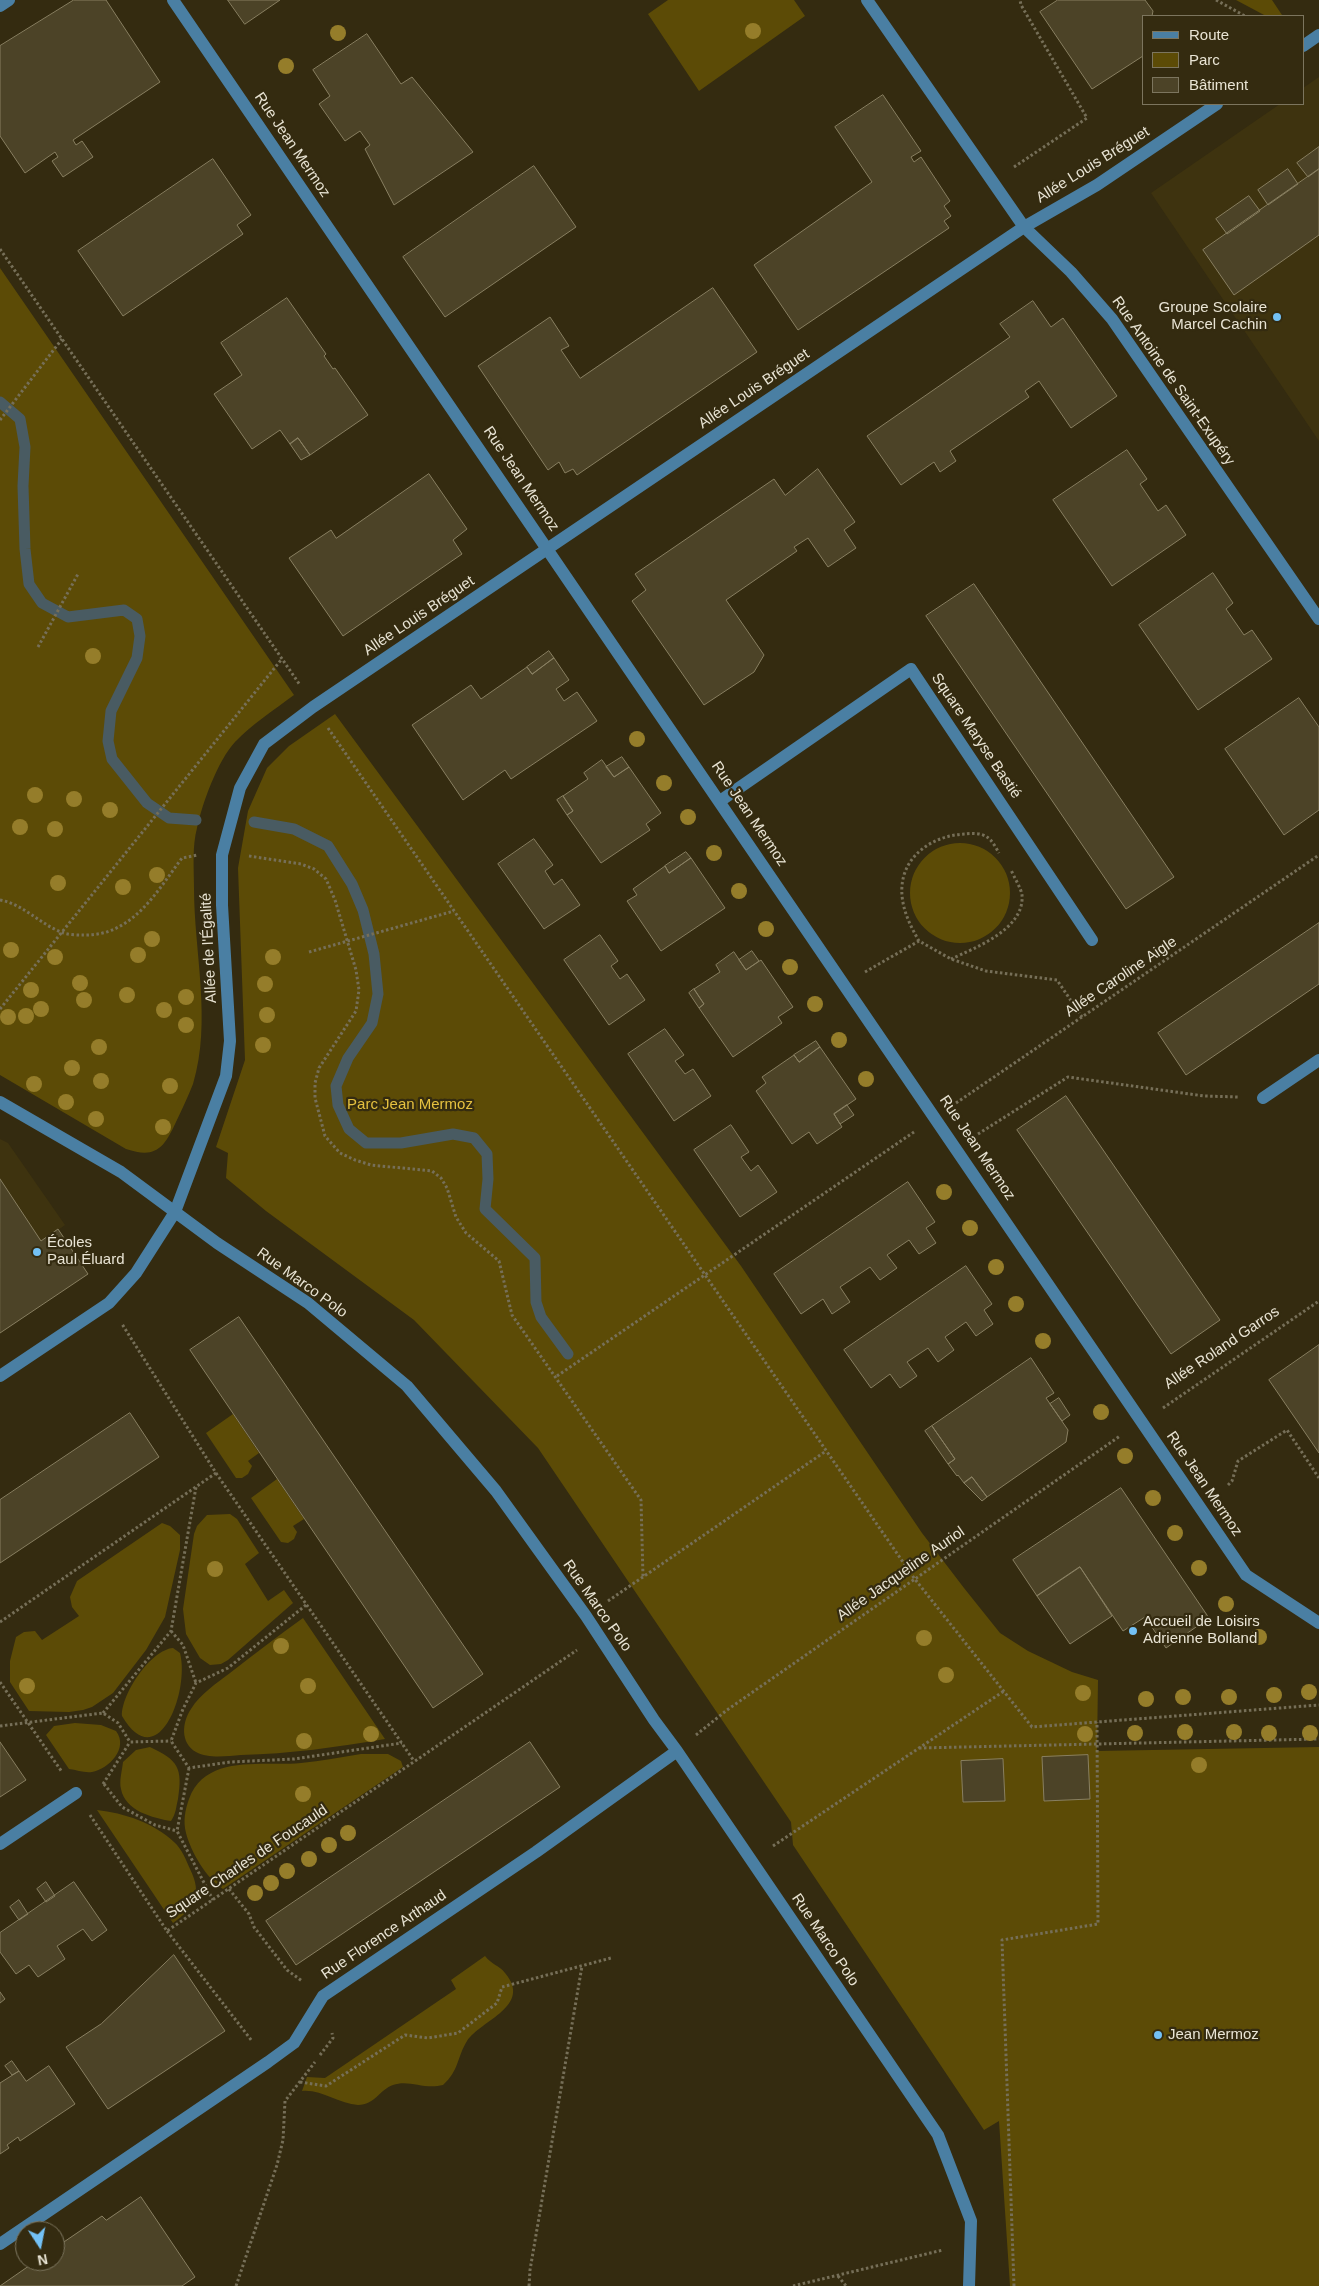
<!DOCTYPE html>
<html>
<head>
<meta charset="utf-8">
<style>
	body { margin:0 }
	#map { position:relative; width:1319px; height:2286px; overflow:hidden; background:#342b10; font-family:Arial,sans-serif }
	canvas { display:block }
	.legend { position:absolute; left:1142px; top:15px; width:162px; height:90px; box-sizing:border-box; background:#342b10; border:1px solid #7c755e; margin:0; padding:6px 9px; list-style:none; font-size:15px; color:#e9e4d4 }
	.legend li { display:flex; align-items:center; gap:10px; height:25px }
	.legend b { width:25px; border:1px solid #7c755e }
	.north { position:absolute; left:15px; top:2221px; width:50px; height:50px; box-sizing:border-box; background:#342b10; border:1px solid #7c755e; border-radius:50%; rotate:169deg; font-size:14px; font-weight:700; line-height:20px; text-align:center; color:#e9e4d4 }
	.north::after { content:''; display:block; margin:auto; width:18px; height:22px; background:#73c1f5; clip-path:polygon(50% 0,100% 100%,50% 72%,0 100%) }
</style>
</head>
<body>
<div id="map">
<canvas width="1319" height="2286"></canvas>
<ul class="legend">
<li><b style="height:6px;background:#4a7fa3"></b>Route</li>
<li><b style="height:14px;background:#5c4b06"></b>Parc</li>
<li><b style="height:14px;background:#4c4327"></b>Bâtiment</li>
</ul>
<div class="north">N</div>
</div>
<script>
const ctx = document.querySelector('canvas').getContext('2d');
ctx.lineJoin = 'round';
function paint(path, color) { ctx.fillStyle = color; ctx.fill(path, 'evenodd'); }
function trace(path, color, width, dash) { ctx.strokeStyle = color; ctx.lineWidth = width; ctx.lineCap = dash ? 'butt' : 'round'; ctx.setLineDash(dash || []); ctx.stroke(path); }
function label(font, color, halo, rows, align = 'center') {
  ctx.font = font + ' Arial,sans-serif'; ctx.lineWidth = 4.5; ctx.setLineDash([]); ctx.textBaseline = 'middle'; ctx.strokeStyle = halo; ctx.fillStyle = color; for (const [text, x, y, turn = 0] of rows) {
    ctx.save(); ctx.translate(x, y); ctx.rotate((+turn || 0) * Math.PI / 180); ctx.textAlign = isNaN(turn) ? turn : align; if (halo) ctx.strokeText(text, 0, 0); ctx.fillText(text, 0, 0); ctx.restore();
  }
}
const built = new Path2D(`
	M1319,77V441L1151,193L1280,104H1303V88Z
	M0,1139L8,1143L65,1225L58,1230L88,1274L0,1333Z`);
const green = new Path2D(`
	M668,0H794L805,16L699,91L648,14Z
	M1236,0H1272L1282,15L1266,16Z
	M0,268L294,695C274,710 252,724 235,742C218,760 202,804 197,828C192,847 194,868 194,888C194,952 212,1021 193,1084C188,1097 182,1109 176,1122C164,1148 156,1159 126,1149L0,1075Z
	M335,714L741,1266L922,1533L964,1588L1000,1633L1028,1651L1072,1672L1098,1680L1097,1751L1319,1747V2286H1010L999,2121L984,2130L793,1845L791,1822L538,1448L414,1320L266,1211L226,1178L228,1153L216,1147L245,1060L238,868L248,811L267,768L289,746Z
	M910 893a50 50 0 1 1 100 0a50 50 0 1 1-100 0Z
	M233,1414L259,1453L248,1461L252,1466L248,1474L242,1478H236L206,1433Z
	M277,1479L304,1519L293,1526L297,1532L294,1539L288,1543L281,1542L251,1498Z
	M230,1514L237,1519L259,1553L245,1564L268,1601L284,1590L293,1603L228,1660L221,1664L210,1665L200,1658L186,1634L183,1609L194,1534L197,1526L207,1515Z
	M162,1523L170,1526L180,1535V1550L165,1617L146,1650L113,1693L92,1707L83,1710L69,1712L29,1711L10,1682V1661L16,1637L24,1632L35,1631L42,1640L79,1616L72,1607L70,1597L77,1581Z
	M303,1618L385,1739C337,1747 290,1754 241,1755C227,1756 209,1759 196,1752C180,1743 182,1722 191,1709C200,1694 217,1683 230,1673C254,1654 278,1636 303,1618Z
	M173,1648L180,1653C190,1691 158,1777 122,1716C121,1695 150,1650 173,1648Z
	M75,1723L101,1725L116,1731C129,1748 109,1769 92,1772C84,1773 77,1770 69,1769L46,1735L54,1726Z
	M150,1747C178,1760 183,1768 178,1799C176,1807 176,1814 171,1821C153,1818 125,1811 121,1789C119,1781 122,1771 123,1762L136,1750Z
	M361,1754H388L401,1761L403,1767L223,1889C206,1878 191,1852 186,1833C183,1821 185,1810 189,1799C206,1753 264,1767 301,1763C321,1761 341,1757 361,1754Z
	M97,1810C124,1813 154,1823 174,1842C182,1849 186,1860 190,1869C203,1895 194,1908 173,1923Z
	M485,1956C492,1965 499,1965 505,1973C533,2006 481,2020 467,2041C457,2057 459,2071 443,2085C424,2090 409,2079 393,2085C379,2090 375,2105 358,2105C339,2104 321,2089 302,2091L307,2077L325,2078L456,1989L451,1980Z`);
const stream = new Path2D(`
	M0,402L20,419L25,447L23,486L25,549L29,584L42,603L68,617L124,610L137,619L140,636L137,658L111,711L108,741L112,759L147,803L169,818L196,820
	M254,822L294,829L328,846L352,884L363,910L374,954L378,994L372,1023L348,1058L336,1086L338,1105L349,1129L366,1143H401L453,1134L474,1138L487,1154L488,1179L485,1209L535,1258L536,1302L541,1317L568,1354`);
const building = new Path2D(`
	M74,0H106L160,82L73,140L76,145L82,141L93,157L63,177L52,161L58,157L55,152L25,173L0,136V46Z
	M228,0H280L245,24Z
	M1058,0H1145L1153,11L1152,16H1143V56L1092,89L1040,12Z
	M367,34L401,84L412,77L473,152L394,205L365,149L370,145L360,131L345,141L319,104L330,96L313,70Z
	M883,95L921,151L911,157L914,162L921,157L950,201L944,206L951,216L944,221L949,228L798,330L754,265L872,182L835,127Z
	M1319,147V169L1308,177L1297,163Z
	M213,159L251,215L237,225L243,234L123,316L78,251Z
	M534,166L576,227L445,317L403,257Z
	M1288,169L1298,184L1268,205L1258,190Z
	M1319,169V235L1234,295L1203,250Z
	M1249,196L1260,211L1227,234L1216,219Z
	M713,288L757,352L577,475L573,469L565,473L559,462L548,470L478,366L550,317L569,346L561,350L580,378Z
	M287,298L326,354L324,356L333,369L335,368L368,415L310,455L298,438L290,444L280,430L252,449L214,394L242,375L221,343Z
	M1033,301L1051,327L1063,318L1117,396L1071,428L1039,381L1025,391L1029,397L950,451L956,461L940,472L934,462L901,485L867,436L1010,337L1000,324Z
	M298,438L310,455L301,460L290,444Z
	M1127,450L1147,479L1140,484L1158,511L1166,505L1186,535L1112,586L1053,500Z
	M818,469L855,522L844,530L856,548L828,567L808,538L794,547L797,551L726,600L764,655L754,672L704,705L632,601L646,590L635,574L774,479L785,495Z
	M429,474L467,529L453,540L462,554L343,636L289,558L331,530L336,538Z
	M1213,573L1233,603L1226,609L1244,635L1252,630L1272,659L1198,710L1139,625Z
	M974,584L1174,877L1126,909L926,616Z
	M549,651L554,658L532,674L527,667Z
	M554,658L569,680L556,689L564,701L577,692L597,721L511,779L505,770L463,800L412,725L471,685L481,699L527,667L532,674Z
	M1299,698L1319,727V810L1284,835L1225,749Z
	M622,757L629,767L614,777L606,767Z
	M602,760L614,777L629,767L661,813L646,824L650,830L601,863L567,815L573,811L563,796L588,779L584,773Z
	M563,796L573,811L567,815L557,800Z
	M534,839L553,865L545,871L554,885L562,879L580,905L544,929L498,864Z
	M686,852L691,858L669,873L665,866Z
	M691,858L725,908L661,951L627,901L637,895L633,889L665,866L669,873Z
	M1319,923V984L1186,1075L1158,1033Z
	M600,935L618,961L611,966L620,979L627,974L645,1000L609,1025L564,960Z
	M752,951L759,961L746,970L739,960Z
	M734,952L746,970L761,960L793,1007L778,1017L782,1023L733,1057L699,1008L704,1004L694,989L720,972L716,965Z
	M694,989L704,1004L699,1008L689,993Z
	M665,1029L684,1055L675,1061L685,1074L693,1069L711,1096L674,1121L628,1054Z
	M816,1041L820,1047L799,1062L794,1055Z
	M820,1047L856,1099L834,1114L842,1127L817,1144L809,1132L792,1144L756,1091L766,1083L762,1077L794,1055L799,1062Z
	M1066,1096L1220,1320L1171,1354L1017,1130Z
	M847,1105L854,1115L840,1124L834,1114Z
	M731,1125L749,1152L741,1157L751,1171L758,1165L777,1192L740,1217L694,1150Z
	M0,1179L41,1241L58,1229L88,1274L0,1333Z
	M908,1182L935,1222L926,1228L936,1243L919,1254L909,1240L887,1255L897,1268L880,1280L870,1267L840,1287L850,1302L832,1314L823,1299L801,1314L774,1274Z
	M966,1266L992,1304L984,1310L993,1324L976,1336L966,1322L945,1337L954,1350L938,1362L928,1348L907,1362L917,1376L900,1388L890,1374L871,1388L844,1350Z
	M239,1317L483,1674L433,1708L190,1350Z
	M1319,1345V1453L1269,1380Z
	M1031,1358L1054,1393L1046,1398L1068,1430L1066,1442L987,1497L972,1477L964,1483L958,1475L957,1476L948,1464L955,1459L932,1426Z
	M1059,1398L1070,1415L1062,1421L1050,1404Z
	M130,1413L159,1457L0,1563V1500Z
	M932,1426L955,1459L948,1464L925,1431Z
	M972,1477L987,1497L982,1501L964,1483Z
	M1121,1488L1209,1618L1166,1648L1145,1617L1123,1631L1080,1567L1037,1596L1013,1560Z
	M1080,1567L1112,1616L1070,1644L1037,1596Z
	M0,1742L26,1780L0,1797Z
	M530,1742L560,1787L296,1965L266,1921Z
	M1088,1755L1090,1799L1044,1801L1042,1757Z
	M1003,1759L1005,1801L963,1802L961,1761Z
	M46,1882L55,1896L46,1902L37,1889Z
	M74,1882L107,1930L92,1941L83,1929L57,1946L65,1959L38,1977L29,1965L16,1974L0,1952V1933Z
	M19,1900L28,1914L19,1920L10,1907Z
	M174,1955L225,2031L108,2109L66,2047L101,2024Z
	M0,1992L5,1999L0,2003Z
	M12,2061L19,2071L12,2075L5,2066Z
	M49,2066L75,2104L20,2141L18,2137L7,2145L9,2148L0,2154V2083L19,2071L26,2081Z
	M141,2197L195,2277L182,2286H0L36,2261H55V2248L102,2216L106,2220Z`);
const path = new Path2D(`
	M1216,0L1245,16
	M1014,167L1087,118L1021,5L1020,0
	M0,249L300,685
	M0,420L62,339
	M38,647L78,574
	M328,728L914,1578L1032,1727L1319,1705
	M249,856L301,864L314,869L326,879L335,900L356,970L359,990L356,1011L319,1068L315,1083V1098L325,1136L340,1153L355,1160L371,1165L432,1171L441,1178L447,1188L456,1217L466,1233L499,1261L512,1315L641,1500L643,1577
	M0,900C23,904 40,924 61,932C67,935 77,935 84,935C132,936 156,893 182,858L198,855
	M919,941C908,922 897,899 904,875C912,849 939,835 965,834C971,833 982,833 987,837C992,840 996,848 999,853
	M309,952L454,911
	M951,959C975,948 1025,929 1022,895C1021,888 1014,877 1011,870
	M865,972L919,941L951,959L986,971L1057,980L1082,1017
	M0,1009L281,660
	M956,1103L1319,855
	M978,1134L1068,1077L1204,1096L1239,1097
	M557,1376L914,1132
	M1163,1408L1319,1301
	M216,1473L414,1761
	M1228,1485L1232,1481L1238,1461L1287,1430L1319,1478
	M608,1601L826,1451
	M306,1605L228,1668L196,1683L183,1709L171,1741L189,1768L230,1762L294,1759L402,1743
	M0,1622L216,1473L122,1324
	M171,1631L183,1645L196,1683
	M0,1682L62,1772
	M103,1713L171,1631L196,1487
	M0,1726L103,1713L118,1723L130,1742L171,1741
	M696,1735L727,1710L1120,1436
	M919,1748L1319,1739
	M189,1768L177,1831L213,1900
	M103,1784L130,1742
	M104,1784L122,1807L155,1825L177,1831
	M90,1815L167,1931L577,1650
	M773,1846L1004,1691
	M229,1889L249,1914L254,1927L287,1970L302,1981
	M167,1931L252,2041
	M320,2055L333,2038L332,2033
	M300,2082L326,2086L405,2035L428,2038L458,2033L497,2003L502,1987L611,1958
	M838,2276L846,2286
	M236,2286L277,2165L283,2140L285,2101L315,2062
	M529,2286L530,2270L582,1966
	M793,2286L943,2250
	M1014,2286L1002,1940L1098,1924L1097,1722`);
const minor = new Path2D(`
	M173,0L1246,1575L1319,1623
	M867,0L1024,227L1071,272L1112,319L1319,619
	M0,6L9,0
	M1303,46L1319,35
	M720,801L911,669L1092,940
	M1263,1098L1319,1060
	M0,1102L121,1172L217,1243L308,1303L407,1386L496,1491L586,1616L654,1720L677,1751L938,2135L971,2221L969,2286
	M0,1376L109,1303L136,1273L175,1212L226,1076L230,1041L222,905V855L240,788L264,744L313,707L1024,227L1097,185L1217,104
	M0,1844L76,1793
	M0,2244L268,2062L294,2043L323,1996L536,1852L677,1751`);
const trees = [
	[753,31],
	[338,33],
	[286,66],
	[93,656],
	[637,739],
	[664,783],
	[35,795],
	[74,799],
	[110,810],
	[688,817],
	[20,827],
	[55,829],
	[714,853],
	[157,875],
	[58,883],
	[123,887],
	[739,891],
	[766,929],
	[152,939],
	[11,950],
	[138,955],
	[55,957],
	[273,957],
	[790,967],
	[80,983],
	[265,984],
	[31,990],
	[127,995],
	[186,997],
	[84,1000],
	[815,1004],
	[41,1009],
	[164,1010],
	[267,1015],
	[26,1016],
	[8,1017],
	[186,1025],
	[839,1040],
	[263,1045],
	[99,1047],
	[72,1068],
	[866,1079],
	[101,1081],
	[34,1084],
	[170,1086],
	[66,1102],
	[96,1119],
	[163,1127],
	[944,1192],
	[970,1228],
	[996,1267],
	[1016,1304],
	[1043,1341],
	[1101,1412],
	[1125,1456],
	[1153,1498],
	[1175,1533],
	[1199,1568],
	[215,1569],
	[1226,1604],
	[1259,1637],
	[924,1638],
	[281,1646],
	[946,1675],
	[27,1686],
	[308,1686],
	[1309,1692],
	[1083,1693],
	[1274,1695],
	[1183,1697],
	[1229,1697],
	[1146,1699],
	[1185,1732],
	[1234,1732],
	[1135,1733],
	[1269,1733],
	[1310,1733],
	[371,1734],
	[1085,1734],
	[304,1741],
	[1199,1765],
	[303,1794],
	[348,1833],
	[329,1845],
	[309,1859],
	[287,1871],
	[271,1883],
	[255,1893]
];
const markers = [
	[1277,317,5,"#73c1f5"],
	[37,1252,5,"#73c1f5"],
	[1133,1631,5,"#73c1f5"],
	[1158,2035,5,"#73c1f5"]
];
const streetNames = [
	["Rue Jean Mermoz",292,145,56],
	["Allée Louis Bréguet",1093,165,-32],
	["Rue Antoine de Saint-Exupéry",1173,381,55],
	["Allée Louis Bréguet",754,389,-34],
	["Rue Jean Mermoz",521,479,56],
	["Allée Louis Bréguet",419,616,-34],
	["Square Maryse Bastié",976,736,56],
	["Rue Jean Mermoz",749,814,56],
	["Allée de l'Égalité",209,948,-93],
	["Allée Caroline Aigle",1121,977,-34],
	["Rue Jean Mermoz",977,1148,56],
	["Rue Marco Polo",302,1283,36],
	["Allée Roland Garros",1222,1348,-34],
	["Rue Jean Mermoz",1204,1484,56],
	["Allée Jacqueline Auriol",901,1574,-35],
	["Rue Marco Polo",597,1606,55],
	["Square Charles de Foucauld",247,1862,-34],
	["Rue Florence Arthaud",384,1935,-34],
	["Rue Marco Polo",825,1940,56]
];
const poiNames = [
	["Groupe Scolaire",1267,308,"right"],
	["Marcel Cachin",1267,325,"right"],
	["Écoles",47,1243],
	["Paul Éluard",47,1260],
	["Accueil de Loisirs",1143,1622],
	["Adrienne Bolland",1143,1639],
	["Jean Mermoz",1168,2035]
];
const parkNames = [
	["Parc Jean Mermoz",410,1105]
];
paint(built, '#3e330f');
paint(green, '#5c4b06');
trace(stream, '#495b62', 11);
paint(building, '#4c4327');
trace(building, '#887f61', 1);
trace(path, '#766f58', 3, [2.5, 2.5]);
trace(minor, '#4a7fa3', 12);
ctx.fillStyle = '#957d2a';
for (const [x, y] of trees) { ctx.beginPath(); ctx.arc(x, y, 8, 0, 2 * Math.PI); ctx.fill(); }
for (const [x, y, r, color] of markers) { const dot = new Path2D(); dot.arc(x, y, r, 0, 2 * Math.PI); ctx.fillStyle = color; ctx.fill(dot); trace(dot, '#342b10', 2); }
label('15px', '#e9e4d4', '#342b10', streetNames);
label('15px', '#e9e4d4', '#342b10', poiNames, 'left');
label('15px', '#e5c03f', '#342b10', parkNames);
</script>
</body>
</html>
